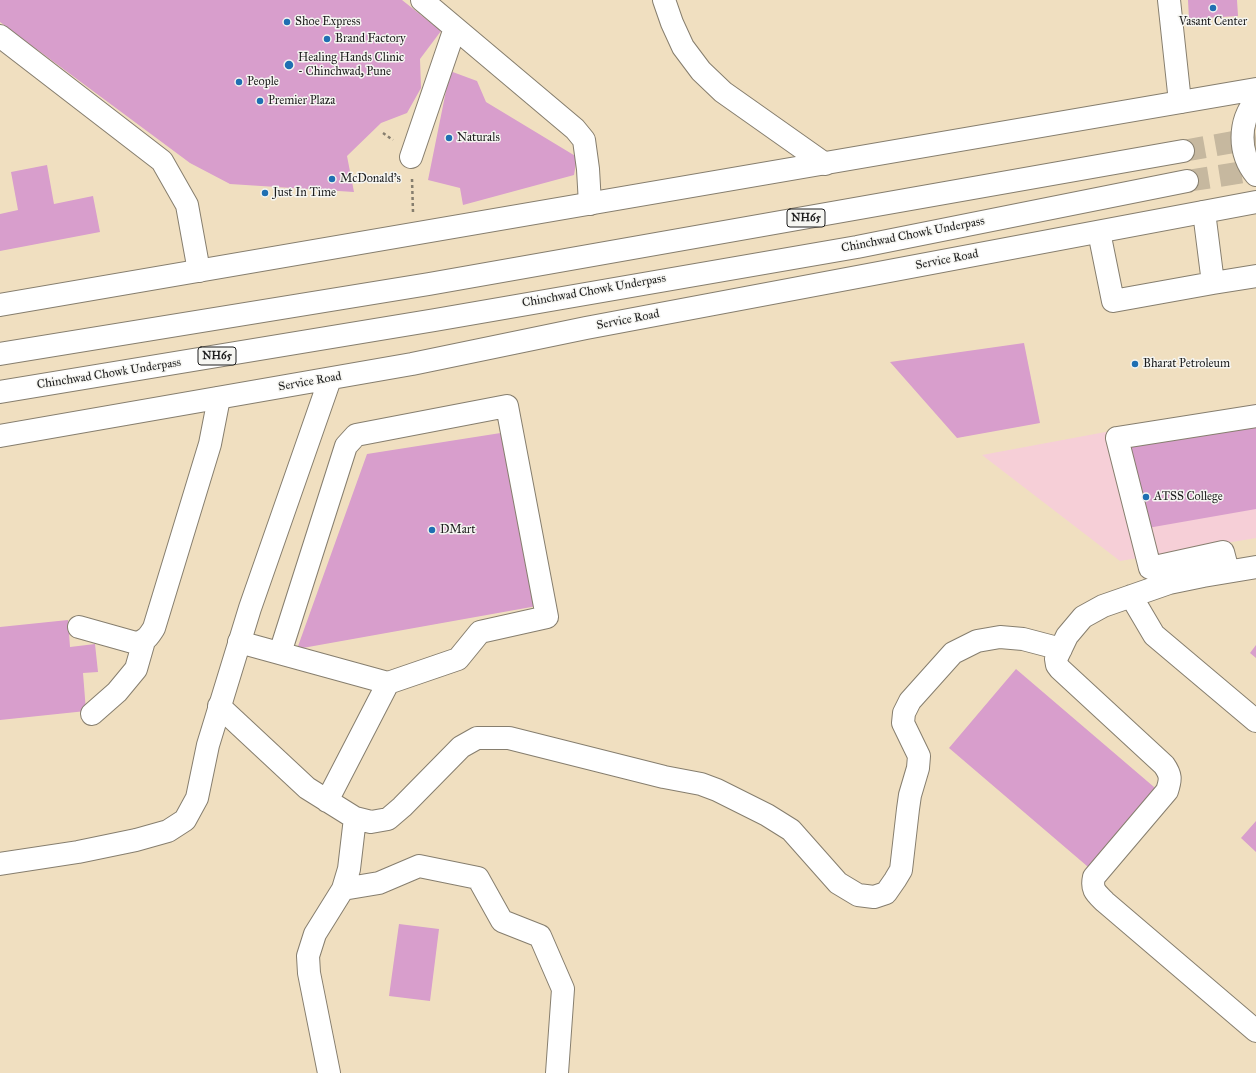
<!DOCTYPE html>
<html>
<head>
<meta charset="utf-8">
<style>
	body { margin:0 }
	canvas { display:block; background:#f0dfc0 }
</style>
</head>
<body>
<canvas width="1256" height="1073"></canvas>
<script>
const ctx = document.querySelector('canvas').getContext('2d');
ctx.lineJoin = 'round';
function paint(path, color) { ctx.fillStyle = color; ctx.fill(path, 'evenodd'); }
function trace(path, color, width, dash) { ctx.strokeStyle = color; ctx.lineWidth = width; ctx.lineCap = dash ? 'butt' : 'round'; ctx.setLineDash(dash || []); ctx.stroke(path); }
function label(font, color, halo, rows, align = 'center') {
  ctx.font = font + ' "IM FELL Great Primer",serif'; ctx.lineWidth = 3; ctx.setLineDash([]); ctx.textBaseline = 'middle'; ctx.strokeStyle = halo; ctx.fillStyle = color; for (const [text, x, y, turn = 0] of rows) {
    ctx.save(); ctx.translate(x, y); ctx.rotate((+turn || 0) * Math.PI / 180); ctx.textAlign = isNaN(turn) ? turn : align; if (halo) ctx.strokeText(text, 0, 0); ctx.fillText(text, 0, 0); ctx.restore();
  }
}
const built = new Path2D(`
	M1256,404V538L1120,561L982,455Z`);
const building = new Path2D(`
	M0,0H402L441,31L420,59L421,88L407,113L381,123L347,156L354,192L230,184L190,163L0,22Z
	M1188,0H1237L1238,16L1189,19Z
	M450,71L477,81L486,102L577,157L574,175L463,205L460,188L428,180Z
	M47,165L54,204L93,196L100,232L0,251V214L18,210L11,172Z
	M1024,343L1040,423L957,438L890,362Z
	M1256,424V509L1142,529L1128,444Z
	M507,432L537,606L297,649L367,454Z
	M68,620L70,647L95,644L98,672L83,673L86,711L0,720V627Z
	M1256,645V658L1250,653Z
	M1016,669L1161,793L1094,872L949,748Z
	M1256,821V852L1241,838Z
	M399,924L439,929L430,1001L389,996Z`);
const highwayTunnel = new Path2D(`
	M1183,151L1256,138
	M1187,181L1256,170`);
const path = new Path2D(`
	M383,133L393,140
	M412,179L413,212`);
const minor = new Path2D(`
	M422,0L575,129L584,140L588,169L590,204
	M664,0L672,23L683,47L701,71L723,92L825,164
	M1169,0L1180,102
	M0,36L162,161L187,205L199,271
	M411,157L455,28
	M1204,212L1213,283L1256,276
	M1099,232L1113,301L1213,283
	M1256,567L1203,576L1169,583L1103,606L1083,617L1067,636L1056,659L1057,665L1060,669L1164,765C1171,775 1171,779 1167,791L1094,877C1091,890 1096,893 1105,902L1256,1031
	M1228,571L1223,552L1150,568L1117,438L1256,416
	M1131,596L1154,635L1256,721
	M79,627L136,643C146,641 149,636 154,628L210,444L219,398
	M239,642L388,683L458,659L480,632L547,617L507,406L356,435L346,446L280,653
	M219,706L307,788L355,818L371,822L388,819L402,807L461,747L477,738H509L664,777L701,784L717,790L767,815L791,830L838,883L858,895L874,897L886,893L895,880L901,870L908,809L910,795L918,768L919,756L903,723L904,713L910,701L953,653L977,641L1000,637L1023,639L1061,649
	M92,714L117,692L136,669L144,641
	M327,801L388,683
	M343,889L379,883L419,866L478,878L502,921L540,936L563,989L557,1073
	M329,1073L309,973L308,956L315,934L343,889L349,869L355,818`);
const major = new Path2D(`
	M1256,100C1238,122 1238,153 1256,175
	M0,305L1256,89
	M0,436L412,364L586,328L1256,202
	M0,864L78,852L136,840L168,831L185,820L197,798L208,745L250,608L330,379`);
const highway = new Path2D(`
	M0,354L429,284L1183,151
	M0,392L435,320L857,247L1187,181`);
const markers = [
	[1213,8,4,"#1f6fb2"],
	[287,22,4,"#1f6fb2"],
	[327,39,4,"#1f6fb2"],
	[289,65,5,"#1f6fb2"],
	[239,82,4,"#1f6fb2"],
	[260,101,4,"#1f6fb2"],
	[449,138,4,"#1f6fb2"],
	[332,179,4,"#1f6fb2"],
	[265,193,4,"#1f6fb2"],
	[1135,364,4,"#1f6fb2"],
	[1146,497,4,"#1f6fb2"],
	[432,530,4,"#1f6fb2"]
];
const shields = [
	[806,218,38],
	[217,356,38]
];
const shieldNames = [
	["NH65",806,218],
	["NH65",217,356]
];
const poiNames = [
	["Shoe Express",295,22],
	["Vasant Center",1213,22,"center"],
	["Brand Factory",335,39],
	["Healing Hands Clinic",298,58],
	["- Chinchwad, Pune",298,72],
	["People",247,82],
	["Premier Plaza",268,101],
	["Naturals",457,138],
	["McDonald's",340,179],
	["Just In Time",273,193],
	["Bharat Petroleum",1143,364],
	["ATSS College",1154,497],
	["DMart",440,530]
];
const streetNames = [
	["Chinchwad Chowk Underpass",913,235,-11],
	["Service Road",947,260,-11],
	["Chinchwad Chowk Underpass",594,291,-10],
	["Service Road",628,320,-11],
	["Chinchwad Chowk Underpass",109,374,-9],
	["Service Road",310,382,-10]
];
paint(built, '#f6cfd7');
paint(building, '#d89ecc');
trace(highwayTunnel, '#c6b89f', 22, [22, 11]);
trace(minor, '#867e6e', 24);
trace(major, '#867e6e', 24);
trace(highway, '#867e6e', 24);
trace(path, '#867e6e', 2.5, [3, 3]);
trace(minor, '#fff', 22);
trace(major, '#fff', 22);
trace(highway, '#fff', 22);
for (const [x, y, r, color] of markers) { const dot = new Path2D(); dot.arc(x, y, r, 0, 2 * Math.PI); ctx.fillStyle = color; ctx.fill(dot); trace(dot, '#f6f6f2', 1.5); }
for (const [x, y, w] of shields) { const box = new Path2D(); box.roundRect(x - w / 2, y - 9, w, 18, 3); ctx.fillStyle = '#f6f6f2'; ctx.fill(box); trace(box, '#1c1c1c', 1); }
label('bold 11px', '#1c1c1c', null, shieldNames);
label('12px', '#1c1c1c', '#f6f6f2', poiNames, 'left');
label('12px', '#1c1c1c', '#f6f6f2', streetNames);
</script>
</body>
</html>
